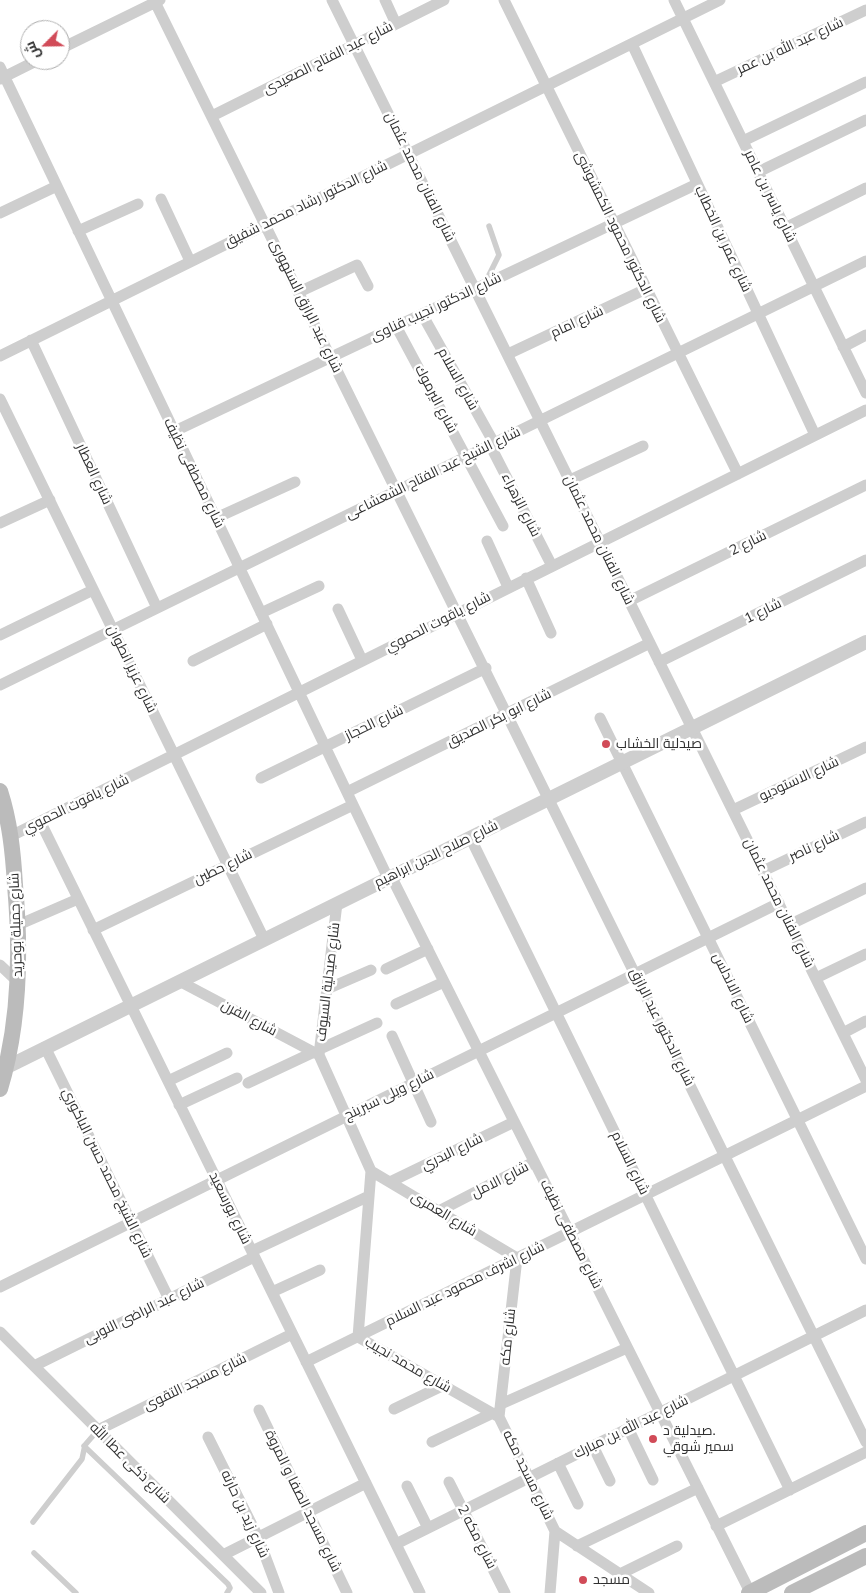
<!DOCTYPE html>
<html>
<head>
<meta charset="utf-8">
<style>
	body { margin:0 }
	#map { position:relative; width:866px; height:1593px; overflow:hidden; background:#fff; font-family:Mulish,Cairo,sans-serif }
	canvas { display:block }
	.north { position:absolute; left:20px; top:20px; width:50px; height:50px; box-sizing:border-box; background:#fff; border:1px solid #adadad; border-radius:50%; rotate:247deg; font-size:14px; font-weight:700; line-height:20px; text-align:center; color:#313131 }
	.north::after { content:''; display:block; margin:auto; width:18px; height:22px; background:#d14b58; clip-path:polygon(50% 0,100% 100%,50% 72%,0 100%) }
</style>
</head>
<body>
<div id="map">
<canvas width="866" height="1593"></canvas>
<div class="north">ش</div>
</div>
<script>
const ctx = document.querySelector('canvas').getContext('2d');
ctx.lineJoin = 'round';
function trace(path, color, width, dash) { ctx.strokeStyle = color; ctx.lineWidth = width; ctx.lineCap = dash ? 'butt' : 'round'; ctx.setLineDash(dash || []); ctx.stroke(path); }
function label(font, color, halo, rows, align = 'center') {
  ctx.font = font + ' Mulish,Cairo,sans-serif'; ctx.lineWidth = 5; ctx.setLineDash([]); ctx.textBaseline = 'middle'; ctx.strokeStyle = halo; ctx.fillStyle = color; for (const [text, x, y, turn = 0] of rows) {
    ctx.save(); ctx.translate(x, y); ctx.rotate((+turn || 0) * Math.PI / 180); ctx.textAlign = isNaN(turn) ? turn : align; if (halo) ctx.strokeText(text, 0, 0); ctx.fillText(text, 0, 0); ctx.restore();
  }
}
const service = new Path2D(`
	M485,283L499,255L489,226
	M84,1446L228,1584L230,1588L227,1593
	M33,1522L82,1459L85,1445L98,1430
	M34,1553L76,1593`);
const minor = new Path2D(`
	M154,0L866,1442
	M332,0L866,1080
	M385,0L396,24
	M504,0L738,474
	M674,0L866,393
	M632,44L815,435
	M60,49L160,0
	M0,67L388,878
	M0,79L38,60
	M714,82L866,10
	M212,116L444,0
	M743,141L866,82
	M758,172L866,120
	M161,199L190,261
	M0,213L57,186
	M785,228L866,188
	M78,231L138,204
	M299,292L357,265L368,286
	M422,314L494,443
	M396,326L503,526
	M31,340L157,608
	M843,347L866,335
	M508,354L646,289
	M0,356L720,0
	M0,399L264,939
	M175,431L697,184
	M490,445L552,566
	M570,480L643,446
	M216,518L295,482
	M0,523L50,500
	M487,541L508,587
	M526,578L551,633
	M629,601L866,485
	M338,609L362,660
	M261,613L319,586
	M0,635L93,590
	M193,661L267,624
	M659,662L866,560
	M0,685L866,261
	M600,718L866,1259
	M261,778L486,668
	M347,792L650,643
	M733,810L866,747
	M41,823L420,1593
	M11,836L866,410
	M470,837L790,1490
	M763,871L866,822
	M391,876L750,1592
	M337,903L319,1055L371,1171L358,1337L499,1417
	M18,925L78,899
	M789,925L866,888
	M93,930L353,805
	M0,965L18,982
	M386,969L428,949
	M816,978L866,954
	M179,981L319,1055
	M327,989L371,970
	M396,1004L444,982
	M843,1033L866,1021
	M392,1036L431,1122
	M45,1047L169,1299
	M320,1049L377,1023
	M168,1081L227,1053
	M248,1083L314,1052
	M179,1105L237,1078
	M371,1171L517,1258L499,1417
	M390,1182L514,1122
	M439,1211L534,1162
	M252,1251L369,1196
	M0,1287L779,903
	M272,1292L320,1270
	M0,1332L261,1593
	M306,1362L866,1086
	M34,1366L254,1257
	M501,1404L627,1348
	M394,1409L444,1385
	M259,1410L347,1593
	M499,1417L555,1531L550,1593
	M628,1428L653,1480
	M98,1430L292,1334
	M208,1437L258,1537L279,1593
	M432,1442L493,1413
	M593,1446L610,1481
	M558,1463L578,1504
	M449,1482L505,1593
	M407,1486L428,1528
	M716,1526L866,1452
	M555,1531L649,1593
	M396,1544L866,1310
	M577,1546L698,1488
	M223,1555L366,1483
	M620,1574L677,1546`);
const tertiary = new Path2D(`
	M7,1067L866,642`);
const secondary = new Path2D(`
	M0,791C10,822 13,852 15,885C21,952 20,1023 0,1089
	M749,1593L866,1533
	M792,1593L866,1556`);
const markers = [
	[606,744,5,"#d14b58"],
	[653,1439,5,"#d14b58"],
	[583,1580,5,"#d14b58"]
];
const streetNames = [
	["شارع عبد الله بن عمر",790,46,-25],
	["شارع عبد الفتاح الصعيدى",328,58,-27],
	["شارع الفنان محمد عثمان",420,177,64],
	["شارع ياسر بن عامر",770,196,64],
	["شارع الدكتور رشاد محمد شفيق",306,204,-26],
	["شارع الدكتور محمود الكمشوشى",620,237,64],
	["شارع عمر بن الخطاب",723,239,65],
	["شارع عبد الرازق السنهورى",306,306,64],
	["شارع الدكتور نجيب قناوى",436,307,-25],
	["شارع امام",577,322,-25],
	["شارع السلام",458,379,61],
	["شارع اليرموك",436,399,62],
	["شارع مصطفى نظيف",194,473,64],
	["شارع الشيخ عبد الفتاح الشعشاعى",433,473,-26],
	["شارع العطار",94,474,65],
	["شارع الزهراء",521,505,63],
	["شارع الفنان محمد عثمان",599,540,64],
	["شارع 2",748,543,-26],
	["شارع 1",763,611,-26],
	["شارع ياقوت الحموي",438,622,-27],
	["شارع عزيز انطوان",132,669,64],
	["شارع ابو بكر الصديق",499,718,-26],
	["شارع الحجاز",374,723,-26],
	["شارع الاستوديو",799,779,-25],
	["شارع ياقوت الحموي",76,804,-26],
	["شارع ناصر",814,846,-25],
	["شارع صلاح الدين ابراهيم",436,854,-26],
	["شارع حطين",223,867,-26],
	["شارع الفنان محمد عثمان",779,903,64],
	["شارع جميلة بوحريد",16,925,-92],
	["شارع صيدلية السيوف",328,982,-83],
	["شارع الاندلس",733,988,64],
	["شارع الفرن",249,1018,28],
	["شارع الدكتور عبد الرازق",662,1027,64],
	["شارع ويلى سبرينج",389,1095,-26],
	["شارع البدري",452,1152,-26],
	["شارع السلام",630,1163,64],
	["شارع الشيخ محمد حسن الباكوري",107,1173,64],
	["شارع الامل",500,1180,-27],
	["شارع بورسعيد",230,1208,64],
	["شارع العمرى",444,1214,31],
	["شارع مصطفى نظيف",571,1234,63],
	["شارع اشرف محمود عبد السلام",465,1284,-26],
	["شارع عبد الراضى النوبى",144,1311,-26],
	["شارع مكه",508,1337,-84],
	["شارع محمد نجيب",408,1365,30],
	["شارع مسجد التقوى",195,1382,-26],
	["شارع عبد الله بن مبارك",631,1427,-26],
	["شارع ذكى عطا الله",130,1463,45],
	["شارع مسجد مكه",528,1475,64],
	["شارع مسجد الصفا و المروة",303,1501,64],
	["شارع زيد بن حارثه",245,1514,65],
	["شارع مكه 2",477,1537,63]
];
const poiNames = [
	["صيدلية الخشاب",616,744],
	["صيدلية د.",663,1431],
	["سمير شوقي",663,1447],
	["مسجد",593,1580]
];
trace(service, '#cecece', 5.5);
trace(minor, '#cecece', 11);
trace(tertiary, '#cecece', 14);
trace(secondary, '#bbb', 16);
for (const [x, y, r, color] of markers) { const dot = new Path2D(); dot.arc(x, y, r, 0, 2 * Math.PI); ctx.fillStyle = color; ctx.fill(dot); trace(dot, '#fff', 2); }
label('14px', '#313131', '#fff', streetNames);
label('14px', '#313131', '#fff', poiNames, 'left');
</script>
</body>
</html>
